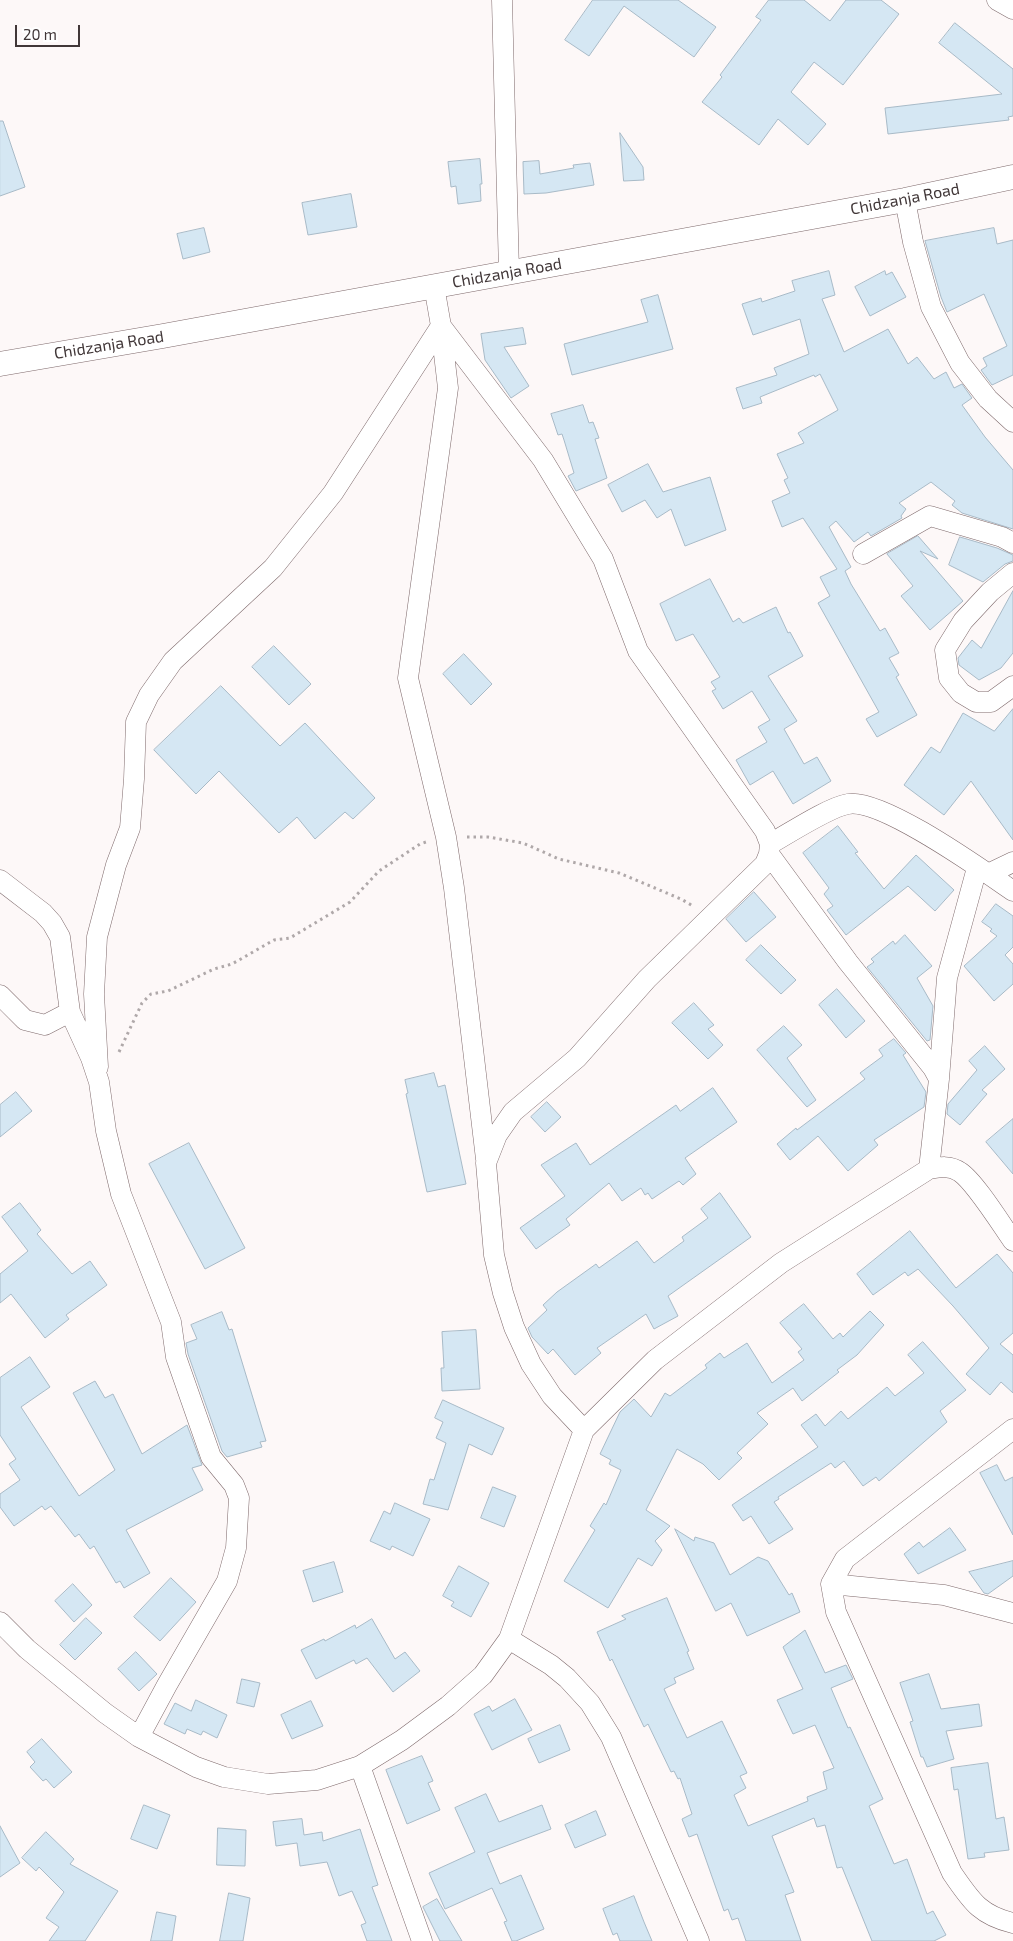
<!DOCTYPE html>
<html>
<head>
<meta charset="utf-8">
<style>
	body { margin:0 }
	#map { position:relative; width:1013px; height:1941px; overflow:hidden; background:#fdf8f8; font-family:"Exo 2",sans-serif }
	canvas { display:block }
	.scale { position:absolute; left:15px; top:25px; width:65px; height:22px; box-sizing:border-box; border:2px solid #413738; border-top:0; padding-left:6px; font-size:15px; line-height:18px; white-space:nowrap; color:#413738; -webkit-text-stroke:4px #fff; paint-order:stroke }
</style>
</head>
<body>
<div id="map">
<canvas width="1013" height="1941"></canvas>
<div class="scale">20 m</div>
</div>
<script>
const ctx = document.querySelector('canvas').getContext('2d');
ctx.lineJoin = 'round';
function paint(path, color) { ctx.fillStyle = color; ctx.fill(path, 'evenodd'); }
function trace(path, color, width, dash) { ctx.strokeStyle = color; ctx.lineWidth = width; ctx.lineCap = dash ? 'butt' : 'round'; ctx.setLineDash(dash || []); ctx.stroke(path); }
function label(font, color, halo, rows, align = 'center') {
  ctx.font = font + ' "Exo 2",sans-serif'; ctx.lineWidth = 5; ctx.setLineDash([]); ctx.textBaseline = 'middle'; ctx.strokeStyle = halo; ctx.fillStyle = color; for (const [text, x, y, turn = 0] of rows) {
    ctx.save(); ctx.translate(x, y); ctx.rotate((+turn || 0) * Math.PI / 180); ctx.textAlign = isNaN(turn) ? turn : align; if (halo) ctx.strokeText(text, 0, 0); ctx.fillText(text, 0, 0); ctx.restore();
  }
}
const building = new Path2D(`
	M593,0H678L716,27L694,57L624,6L589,56L565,40Z
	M769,0H804L830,21L846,0H881L899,14L843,85L814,62L791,92L826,124L808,145L778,119L759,145L702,102L722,77L720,75L761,20L756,17Z
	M955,23L1013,69V116L1008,117L1009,120L888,134L885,108L1002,94L939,43Z
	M0,121H3L25,187L0,196Z
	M620,133L643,167L644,180L624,181Z
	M480,159L482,184H480L481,201L458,204L456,186L451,187L448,162Z
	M539,161L540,174L574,168L573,165L590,163L594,185L546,193L524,194L523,162Z
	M351,194L357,227L308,235L302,203Z
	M204,228L210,252L183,259L177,234Z
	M994,228L997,244L1013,240V375L992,385L981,370L987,366L983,358L1007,346L984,294L947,312L941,297L925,241Z
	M829,271L835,295L822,299L844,352L888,329L908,364L917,357L934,379L946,372L954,388L962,384L972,398L962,405L985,437L1013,470V529L962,513L952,505L955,501L931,482L899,503L906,509L901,516L902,518L871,536L868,532L854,542L836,521L829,527L851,567L845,571L851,584L880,631L885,628L899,653L889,658L899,675L896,677L917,715L877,737L866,719L879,712L818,603L830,596L820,577L837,569L803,518L782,527L772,501L790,493L784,480L788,478L777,454L804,443L798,433L838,410L820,374L815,377L814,375L760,397L762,403L743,409L736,388L777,375L774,368L809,354L800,319L753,335L742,304L761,298L762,302L795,291L792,281Z
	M885,271L886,275L892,272L906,297L870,316L855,287Z
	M658,295L673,349L572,375L564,344L648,322L641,300Z
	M523,328L526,344L504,347L529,386L511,398L485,360L481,334Z
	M583,405L589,423L593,422L599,438L595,439L607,478L576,491L568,476L574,473L564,440L562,434L558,435L551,414Z
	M648,464L663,492L710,477L726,530L685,546L671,509L657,518L645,500L622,512L608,485Z
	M918,536L938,559L920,551L963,601L930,630L901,596L913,586L887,554Z
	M960,537L997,548L1013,555V561L1005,564L983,582L949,565Z
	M710,579L733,622L739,618L743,623L776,607L788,633L790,632L803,656L768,676L797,721L784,729L804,764L817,757L831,781L793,804L773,771L750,785L736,760L767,742L758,727L770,720L752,691L723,709L712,691L716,689L711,682L720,677L693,634L676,641L660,604Z
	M1013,591V653L1001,668L979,680L959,665L958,658L972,640L981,648Z
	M274,646L311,684L289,705L252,667Z
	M464,654L492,684L471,705L443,674Z
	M221,686L280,746L305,723L375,798L353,819L345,812L315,839L297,817L279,833L219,771L196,794L154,750Z
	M1013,709V840L971,781L944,815L904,785L931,747L940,753L963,713L994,731Z
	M838,826L858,852L855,853L884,889L916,855L954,890L935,911L908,886L846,935L827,910L833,906L824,894L829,888L803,853Z
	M754,892L776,917L746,942L726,919Z
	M996,904L1013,916V947L1005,955L1013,964V984L994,1001L964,966L997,936L990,931L992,929L982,922Z
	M905,935L932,966L917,978L933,1006L930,1040L927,1041L867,967L874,962L871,959L893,941L895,944Z
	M761,945L796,980L781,994L746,960Z
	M837,989L865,1021L846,1038L819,1005Z
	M694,1003L714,1025L708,1029L723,1045L708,1059L672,1023Z
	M784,1026L802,1045L787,1058L816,1100L807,1107L757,1050Z
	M894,1039L906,1053L903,1055L926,1092L924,1107L874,1140L878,1145L848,1171L818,1136L790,1160L777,1144L796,1128L797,1130L865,1079L860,1073L883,1056L879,1050Z
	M985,1046L1005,1069L982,1090L987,1094L960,1125L947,1114L948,1104L977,1070L969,1061Z
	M434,1073L438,1087L445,1085L466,1184L427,1192L406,1094L408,1093L405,1080Z
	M713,1088L737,1122L685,1158L696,1174L683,1185L679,1181L652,1199L648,1193L645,1195L641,1188L622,1201L609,1183L566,1219L570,1225L536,1249L520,1228L565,1196L541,1165L576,1143L590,1165L676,1105L680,1111Z
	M16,1092L32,1111L0,1137V1105Z
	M547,1102L561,1117L545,1132L531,1117Z
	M1013,1119V1174L986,1142Z
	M189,1143L245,1248L205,1269L149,1164Z
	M720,1193L751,1237L668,1296L678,1316L654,1329L646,1314L597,1348L601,1353L575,1375L553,1349L548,1354L532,1337L528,1328L547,1310L543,1305L557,1292L596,1264L599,1268L637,1241L654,1263L684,1241L682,1237L708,1218L701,1209Z
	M20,1203L41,1230L37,1234L72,1274L90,1261L107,1285L66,1315L69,1319L45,1338L11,1294L0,1303V1274L28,1251L2,1217Z
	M910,1231L956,1288L997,1254L1013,1273V1333L1000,1344L1013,1355V1393L1001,1382L990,1395L966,1374L989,1348L953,1306L918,1269L908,1276L905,1272L873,1295L857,1274Z
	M804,1304L833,1339L840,1333L843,1337L870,1311L884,1325L857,1355L837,1370L839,1372L802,1401L793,1388L757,1413L768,1424L737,1453L742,1458L719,1480L703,1464L677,1449L646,1510L670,1526L655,1541L662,1550L652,1566L638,1558L608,1608L564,1581L595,1530L590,1526L604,1503L606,1505L621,1470L609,1464L611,1460L600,1454L620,1412L634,1399L651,1417L665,1393L670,1396L707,1368L705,1365L720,1353L724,1358L747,1343L772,1383L804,1360L798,1352L802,1349L780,1323Z
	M222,1312L229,1330L232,1329L266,1441L260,1442L262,1447L227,1457L222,1451L188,1354L186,1343L197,1339L191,1325Z
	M476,1330L480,1389L442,1391L441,1368H444L442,1332Z
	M923,1342L966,1390L940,1411L947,1422L879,1481L876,1477L863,1486L844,1461L835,1468L831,1463L778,1497L779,1499L774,1502L793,1529L769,1544L751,1516L743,1521L732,1505L818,1447L801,1425L816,1414L825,1426L841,1411L848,1419L887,1387L895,1396L924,1373L908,1355Z
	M30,1357L50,1387L21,1407L79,1496L115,1470L73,1393L95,1381L105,1398L113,1394L142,1454L187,1425L202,1465L192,1468L203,1490L126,1530L150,1573L124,1588L120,1581L116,1583L94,1546L90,1549L79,1534L75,1537L51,1506L45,1510L42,1506L14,1526L0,1507V1494L20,1480L9,1464L16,1459L0,1435V1378Z
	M443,1400L504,1428L492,1455L469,1444L448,1510L423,1504L430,1479L434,1480L446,1443L436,1438L443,1422L435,1418Z
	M997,1465L1005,1481L1013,1477V1535L980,1473Z
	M493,1487L516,1496L504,1527L481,1518Z
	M395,1503L430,1519L413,1556L392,1546L390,1550L370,1541L384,1511L390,1514Z
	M950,1528L966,1550L918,1574L904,1554L919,1542L923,1547Z
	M675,1529L694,1541L695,1537L714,1543L730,1575L758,1557L768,1561L789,1595L792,1593L800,1612L747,1636L731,1603L716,1611Z
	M1013,1561V1576L988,1594L984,1593L969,1572Z
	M334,1562L343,1592L313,1602L303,1571Z
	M459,1566L489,1583L471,1617L451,1606L454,1602L443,1596Z
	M171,1578L196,1602L160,1641L134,1617Z
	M73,1584L92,1605L74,1622L55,1601Z
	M667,1598L689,1651L687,1652L694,1669L674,1678L676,1683L664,1689L687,1738L722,1721L747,1773L740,1776L746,1788L734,1795L748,1826L808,1801L807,1797L827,1789L823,1772L834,1768L815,1725L793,1734L777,1700L803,1689L783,1647L805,1630L825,1673L846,1665L853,1679L831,1688L848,1728L850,1727L883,1799L869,1806L894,1864L907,1859L927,1914L933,1911L946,1935L934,1941H872L842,1867L837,1868L825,1825L817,1827L814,1818L772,1836L794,1892L785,1895L801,1941H746L738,1918L732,1920L728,1909L724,1911L697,1834L689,1837L682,1819L692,1814L680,1778L678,1779L674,1771L671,1772L648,1724L644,1727L612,1659L610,1661L597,1632L626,1619L622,1616Z
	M86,1618L102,1633L75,1660L60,1645Z
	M372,1619L395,1659L405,1652L420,1671L393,1692L367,1658L356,1664L354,1660L316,1679L301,1650L324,1639L325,1641L355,1625L356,1628Z
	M136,1652L157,1674L139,1691L118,1669Z
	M929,1674L941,1709L979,1704L982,1726L946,1731L954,1759L927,1767L923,1757H921L910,1722L913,1721L900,1683Z
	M242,1679L260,1683L254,1707L237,1703Z
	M515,1699L532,1730L492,1750L474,1714L489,1706L492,1711Z
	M196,1700L227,1715L217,1738L203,1731L201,1735L187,1729L185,1734L164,1724L175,1703L191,1711Z
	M311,1701L323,1726L292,1739L281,1715Z
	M560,1725L570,1750L539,1763L528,1739Z
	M42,1739L72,1772L54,1788L46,1779L43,1781L30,1767L35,1762L27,1752Z
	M422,1756L433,1781L428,1783L440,1810L407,1824L386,1770Z
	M988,1763L996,1819L1004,1817L1009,1850L984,1853L985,1857L968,1859L958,1789L954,1790L951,1768Z
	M486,1794L499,1822L542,1805L551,1829L487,1853L500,1884L521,1875L544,1929L516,1941H512L504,1922L507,1921L492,1888L445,1909L429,1873L475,1852L455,1808Z
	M144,1805L170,1815L157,1849L131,1839Z
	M596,1811L606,1835L575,1848L565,1825Z
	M302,1819L304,1835L322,1832L323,1841L360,1829L378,1885L372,1887L392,1941H367L361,1925L366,1923L352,1891L339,1896L327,1862L300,1866L297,1843L276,1846L273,1822Z
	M0,1826L20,1863L0,1877Z
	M218,1828L246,1830L245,1866L217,1865Z
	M46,1832L74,1859L70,1864L118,1891L85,1941H49L59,1927L46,1918L64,1892L39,1867L36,1871L22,1858Z
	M229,1893L250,1898L243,1941H220Z
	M634,1896L644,1922L652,1941H620L617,1933L613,1935L603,1909Z
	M437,1899L462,1941H440L423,1907Z
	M157,1912L176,1916L172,1941H151Z`);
const path = new Path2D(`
	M467,837H488L523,843L559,859L619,873L681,899L693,906
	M119,1052L142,1003L151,994L168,991L214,969L232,964L274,940L290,938L350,902L379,871L420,844L426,842`);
const minor = new Path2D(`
	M502,0L509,272
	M997,0L1013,9
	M905,200L913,242L931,307L960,363L988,399L1013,422
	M434,286L441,326L543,460L603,559L638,651L765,831L770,844L769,854L765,864L647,979L577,1058L513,1112L497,1135L486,1163L494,1255L503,1293L514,1327L531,1364L552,1396L584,1430
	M441,328L448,388L408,678L446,837L454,888L486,1159
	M863,554L930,516L1002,537L1013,543
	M1013,573L990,592L963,621L945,650L949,678L961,693L976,702H991L1013,686
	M770,844C788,834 829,807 848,804C882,798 982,870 1013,891
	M769,854L848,962L933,1068L939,1079L929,1169
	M988,874L1013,862
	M0,880L43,913L52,923L60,937L70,1012L91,1058L99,1082L106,1131L121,1194L171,1322L176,1357L211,1457L234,1485L239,1498L236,1548L227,1581L167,1685L139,1737
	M0,995L25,1020L45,1025L70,1012
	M98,1067L94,994L97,937L116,865L130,828L134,779L136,722L149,695L173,661L273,568L333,493L441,326
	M939,1079L947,978L977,868
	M1013,1429L845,1559L831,1584L836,1612L952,1873C971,1900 979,1915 1013,1923
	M831,1584L944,1595L1013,1613
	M0,1622L27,1649L105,1713L139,1737L196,1767L224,1777L268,1784L317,1780L360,1766L402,1740L448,1706L483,1675L509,1639L584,1430L655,1360L781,1263L929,1169C940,1167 950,1165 960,1172C975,1182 1001,1224 1013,1241
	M509,1639L551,1665L567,1678L590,1703L611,1737L699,1941
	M360,1766L422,1941`);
const tertiary = new Path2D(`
	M0,364L163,336L905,200L1013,177`);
const streetNames = [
	["Chidzanja Road",905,199,-11],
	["Chidzanja Road",507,273,-10],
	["Chidzanja Road",109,345,-9]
];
paint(building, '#d5e7f3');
trace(building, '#a8bac7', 1);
trace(minor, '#7f6a6c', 21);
trace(tertiary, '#7f6a6c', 25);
trace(path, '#afa8a9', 3, [2.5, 4]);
trace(minor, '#fff', 20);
trace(tertiary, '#fff', 24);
label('16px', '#413738', '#fff', streetNames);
</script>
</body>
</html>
